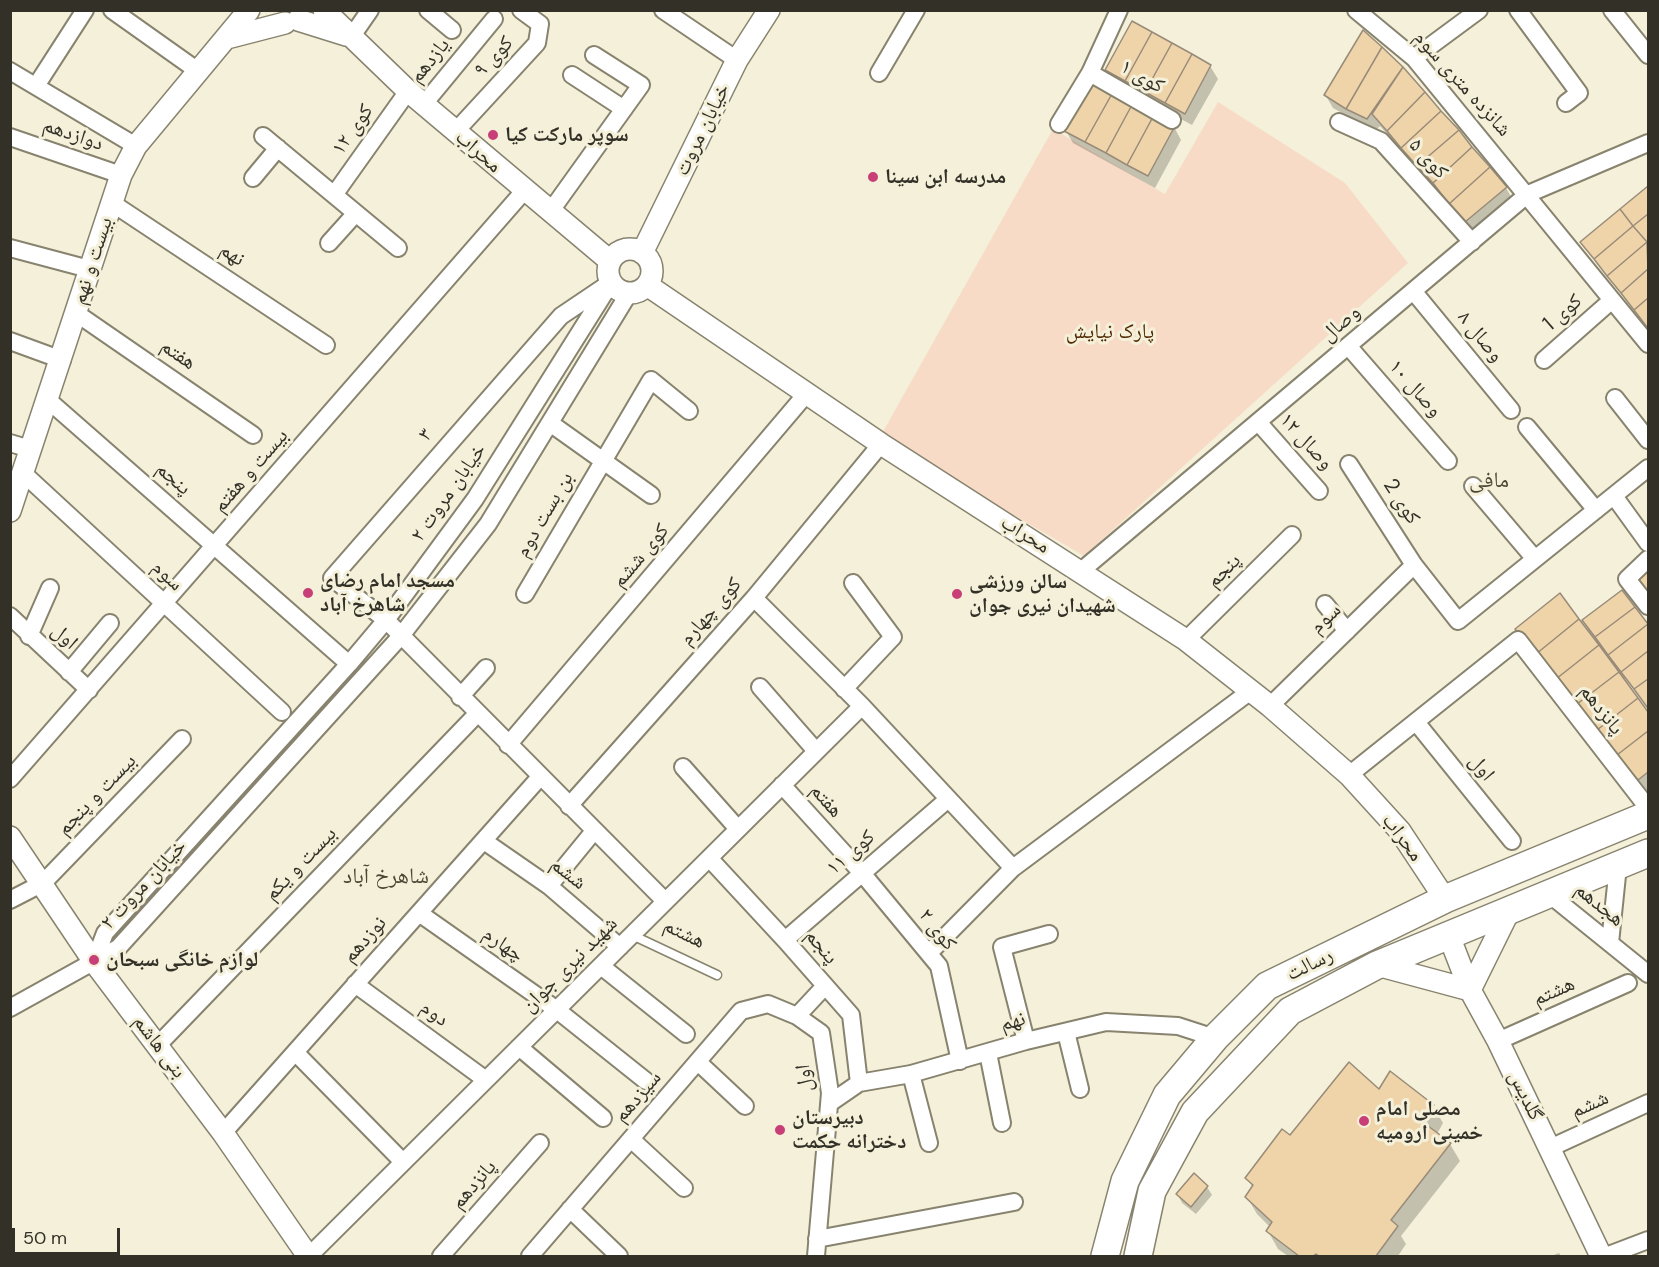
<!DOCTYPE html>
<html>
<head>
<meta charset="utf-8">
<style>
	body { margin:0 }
	#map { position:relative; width:1659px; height:1267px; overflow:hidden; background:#f4f0d9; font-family:"DM Sans",sans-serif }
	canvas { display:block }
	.frame { position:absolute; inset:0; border:12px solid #323027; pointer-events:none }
	.scale { position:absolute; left:12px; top:1228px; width:108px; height:27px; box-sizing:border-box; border:3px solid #323027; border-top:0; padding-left:8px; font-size:18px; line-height:21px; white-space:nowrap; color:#323027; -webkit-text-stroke:4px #f4f0d9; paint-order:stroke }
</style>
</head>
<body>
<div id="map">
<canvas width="1659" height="1267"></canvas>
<div class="frame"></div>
<div class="scale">50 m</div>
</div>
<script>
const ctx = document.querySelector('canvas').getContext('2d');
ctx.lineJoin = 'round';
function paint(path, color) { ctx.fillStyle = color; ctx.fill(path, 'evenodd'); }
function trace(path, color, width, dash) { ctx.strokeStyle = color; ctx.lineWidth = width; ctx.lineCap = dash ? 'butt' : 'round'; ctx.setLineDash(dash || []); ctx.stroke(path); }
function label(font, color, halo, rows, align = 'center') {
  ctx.font = font + ' "DM Sans","Noto Naskh Arabic",sans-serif'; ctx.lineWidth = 6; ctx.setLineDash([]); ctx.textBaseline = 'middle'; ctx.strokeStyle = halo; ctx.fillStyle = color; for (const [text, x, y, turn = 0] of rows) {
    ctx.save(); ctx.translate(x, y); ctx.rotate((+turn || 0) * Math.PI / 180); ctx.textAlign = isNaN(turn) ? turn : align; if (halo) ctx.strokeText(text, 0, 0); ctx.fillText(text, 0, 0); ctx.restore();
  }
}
const green = new Path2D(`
	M1218,102L1345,183L1408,263L1084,556L880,437L1053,129L1165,194Z`);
const shadow = new Path2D(`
	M1210,66L1218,79L1192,125L1114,83L1107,70Z
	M1402,68L1506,188L1513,200L1473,234L1380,126L1375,131L1333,108L1326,96Z
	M1174,127L1181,140L1155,188L1073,143L1066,131Z
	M1648,188V329L1582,243Z
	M1622,592L1648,627V709L1625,678L1623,680L1648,714V790L1646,791L1525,642L1592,639L1584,620Z
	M1379,1091L1433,1106L1443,1123L1437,1134L1450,1144L1460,1161L1401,1236L1406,1244L1398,1256H1288L1278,1249L1268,1231L1270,1227L1257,1214L1247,1197L1253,1188L1247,1178L1290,1137Z
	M1207,1187L1212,1195L1196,1214L1182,1203L1178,1195Z
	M1559,1253L1561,1256H1551Z`);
const building = new Path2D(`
	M1132,21L1152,32L1125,81L1105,70Z
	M1363,30L1382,47L1346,109L1324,95Z
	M1152,32L1172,43L1145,92L1125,81Z
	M1172,43L1192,54L1165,103L1145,92Z
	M1382,47L1403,67L1367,119L1346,109Z
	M1192,54L1211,65L1185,114L1165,103Z
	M1403,67L1425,92L1387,131L1372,114Z
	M1092,80L1113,92L1085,142L1064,131Z
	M1113,92L1133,103L1106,153L1085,142Z
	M1425,92L1441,111L1401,148L1387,131Z
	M1133,103L1154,115L1127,165L1106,153Z
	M1441,111L1459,130L1417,166L1401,148Z
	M1154,115L1175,126L1148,176L1127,165Z
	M1459,130L1472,147L1433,183L1417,166Z
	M1472,147L1490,167L1449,204L1433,183Z
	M1490,167L1507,187L1465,222L1449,204Z
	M1648,186V214L1633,226L1620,209Z
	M1620,209L1633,226L1594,259L1580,242Z
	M1648,214V241L1647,242L1633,226Z
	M1633,226L1647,242L1607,276L1594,259Z
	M1647,242L1648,269L1621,293L1607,276Z
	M1648,269V298L1634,310L1621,293Z
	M1648,298V326L1647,327L1634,310Z
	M1648,570V598L1635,581Z
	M1622,590L1635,607L1595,637L1582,620Z
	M1560,593L1579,619L1536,654L1515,629Z
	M1635,607L1648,624L1608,655L1595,637Z
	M1579,619L1599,645L1556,679L1536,654Z
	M1648,624V651L1621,672L1608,655Z
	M1599,645L1619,672L1577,704L1556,679Z
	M1648,651V679L1634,689L1621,672Z
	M1619,672L1638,698L1597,730L1577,704Z
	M1648,679V706L1647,707L1634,689Z
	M1638,698L1648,712V731L1617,755L1597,730Z
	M1648,731V772L1638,780L1617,755Z
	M1349,1062L1379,1089L1390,1071L1434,1105L1424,1123L1451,1143L1391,1220L1398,1226L1376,1256H1319L1316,1254L1313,1256H1299L1266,1231L1272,1222L1245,1197L1253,1185L1245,1178L1282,1129L1290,1135Z
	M1194,1173L1208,1186L1191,1207L1176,1194Z`);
const service = new Path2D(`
	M632,935L717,975`);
const minor = new Path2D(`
	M112,10L198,71
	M428,10L452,30
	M663,10L737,60
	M1356,10L1414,58L1648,344
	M1518,10L1579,93L1566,103
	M1612,10L1648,55
	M352,36L370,10
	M1414,58L1479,10
	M10,71L136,146
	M879,73L916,10
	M1090,73L1172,120
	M572,75L624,109
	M36,86L85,10
	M424,104L494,19
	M1339,122L1381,141L1472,242
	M1059,124L1090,73L1119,10
	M455,132L537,43L540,24L521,10
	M263,136L398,248
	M10,137L121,175
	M253,178L278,148
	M334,195L408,91
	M112,203L326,345
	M550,212L641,85L594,55
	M329,243L356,213
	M10,248L89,269
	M610,283L561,316L332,578L386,620L665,901
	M1414,292L1511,410
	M76,313L253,435
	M10,341L62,360
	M1349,347L1448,461
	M1544,360L1612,300
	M1615,398L1648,440
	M48,400L349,664
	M550,423L651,495
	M1259,423L1319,491
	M1527,427L1596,510
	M10,443L30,449
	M1349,464L1414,565L1458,621L1648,468
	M23,473L282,712
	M1473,486L1535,559
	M1614,496L1648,543
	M1648,559L1627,579L1648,606
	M1081,571L1528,194L1648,143
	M525,594L651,380L689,411
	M754,598L862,706L1013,868L1252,690
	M1325,604L1347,631
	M10,616L89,690
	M29,636L50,588
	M1186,640L1292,535
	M69,672L110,623
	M760,687L816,751
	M844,689L893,637L853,583
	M460,697L486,668
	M1270,706L1414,565
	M1416,722L1512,841
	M508,745L807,393
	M683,767L738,829
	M1349,775L1518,640L1648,808
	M10,779L524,191
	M782,785L862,873L939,966L960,1061
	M569,806L754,598L881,444
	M484,841L549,886L620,947
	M709,858L785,940L851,1015L859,1083
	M549,886L594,831
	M1549,894L1648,974
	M10,900L43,883L182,739
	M419,913L557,1010L646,1081
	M785,940L947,800
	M1610,943L1618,866
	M929,953L1013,868
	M94,962L105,933L349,664L386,620L475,499L607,289
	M601,966L686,1034
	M355,984L486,1080
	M10,1008L118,948L400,637L488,524L629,293
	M797,1016L825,986
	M1066,1032L1080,1089
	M1026,1041L1002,947L1049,934
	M1498,1041L1628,983
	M158,1045L477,714
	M519,1047L603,1118
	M295,1052L403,1162
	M988,1053L1002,1123
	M698,1062L745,1106
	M911,1074L929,1143
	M830,1103L859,1083L911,1074L1026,1041L1106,1022L1178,1026L1215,1038
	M223,1133L540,777
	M632,1140L684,1188
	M1550,1148L1648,1103
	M570,1209L619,1256
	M817,1239L1014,1202
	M309,1256L862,706
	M441,1256L540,1143
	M530,1256L741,1011L768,1004L797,1016L821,1033L830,1093L816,1256
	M1606,1256L1648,1240`);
const tertiary = new Path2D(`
	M324,10L408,91L610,261
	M298,20L346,35
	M227,38L285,23
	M608 271a22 22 0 1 1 44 0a22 22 0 1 1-44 0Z
	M642,253L737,60L769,10
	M647,285L881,444L1186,640L1270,706L1349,775L1400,831L1445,899
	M10,511L121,175L136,146L249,10
	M10,837L94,962L223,1133L308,1256
	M1449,936L1470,990L1498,1041L1601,1256
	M1377,965L1470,990L1510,909`);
const primary = new Path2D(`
	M1105,1256L1125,1181L1167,1095L1215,1038L1267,986L1445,899L1648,815
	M1138,1256L1152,1191L1195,1112L1290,1011L1377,965L1648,853`);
const markers = [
	[493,135,6,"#c83e77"],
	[873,177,6,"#c83e77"],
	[308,593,6,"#c83e77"],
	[957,594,6,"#c83e77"],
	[94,960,6,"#c83e77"],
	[1364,1121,6,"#c83e77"],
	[780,1130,6,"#c83e77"]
];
const streetNames = [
	["کوی ۹",494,57,-47],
	["یازدهم",430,61,-51],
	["کوی ۱",1142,77,30],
	["شانزده متری سوم",1462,84,48],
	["کوی ۱۲",353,130,-55],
	["خیابان مروت",703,130,-64],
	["دوازدهم",73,135,19],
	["محراب",478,152,41],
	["کوی ۵",1428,159,48],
	["نهم",232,255,34],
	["بیست و نهم",93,261,-72],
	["کوی 1",1563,313,-41],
	["وصال",1341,324,-40],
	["وصال ۸",1480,337,51],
	["هفتم",178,355,35],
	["وصال ۱۰",1415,389,49],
	["۳",426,435,-49],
	["وصال ۱۲",1306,442,48],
	["بیست و هفتم",251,471,-49],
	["پنجم",173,479,41],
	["خیابان مروت ۲",449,493,-55],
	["کوی 2",1401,502,57],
	["بن بست دوم",545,515,-60],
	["محراب",1025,535,32],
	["کوی ششم",641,556,-50],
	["پنجم",1224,571,-45],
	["سوم",167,576,43],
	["کوی چهارم",711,612,-49],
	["سوم",1326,619,-44],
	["اول",64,637,42],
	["پانزدهم",1601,710,52],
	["اول",1481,768,51],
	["بیست و پنجم",97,795,-46],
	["هفتم",826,801,48],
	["محراب",1402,838,53],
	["کوی ۱۱",851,853,-41],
	["بیست و یکم",301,864,-46],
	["ششم",568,874,38],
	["خیابان مروت ۲",144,885,-47],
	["هجدهم",1599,905,39],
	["کوی ۲",937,930,52],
	["هشتم",684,934,26],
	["نوزدهم",365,940,-48],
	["چهارم",503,945,35],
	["پنجم",821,947,50],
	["شهید نیری جوان",570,965,-45],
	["رسالت",1310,965,-26],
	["هشتم",1554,992,-24],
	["دوم",434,1014,36],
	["نهم",1013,1022,-16],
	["بنی هاشم",159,1047,53],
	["اول",805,1078,-96],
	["گلدیس",1525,1096,64],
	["سیزدهم",638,1097,-49],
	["ششم",1590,1105,-24],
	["پانزدهم",474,1185,-49]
];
const poiNames = [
	["سوپر مارکت کیا",505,135],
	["مدرسه ابن سینا",885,177],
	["مسجد امام رضای",320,581],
	["شاهرخ آباد",320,605],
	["سالن ورزشی",969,582],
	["شهیدان نیری جوان",969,606],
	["لوازم خانگی سبحان",106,960],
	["مصلی امام",1376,1109],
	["خمینی ارومیه",1376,1133],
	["دبیرستان",792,1118],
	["دخترانه حکمت",792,1142]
];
const parkNames = [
	["پارک نیایش",1110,332]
];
const neighbourhoodNames = [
	["مافی",1489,481],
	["شاهرخ آباد",386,877]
];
paint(green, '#f7dbc7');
paint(shadow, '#0003');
paint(building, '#f0d4a9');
trace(building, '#988b79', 1.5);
trace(service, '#87836e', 11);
trace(minor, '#87836e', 20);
trace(tertiary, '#87836e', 24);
trace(primary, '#87836e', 30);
trace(service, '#fff', 8);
trace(minor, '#fff', 16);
trace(tertiary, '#fff', 21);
trace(primary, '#fff', 27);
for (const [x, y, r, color] of markers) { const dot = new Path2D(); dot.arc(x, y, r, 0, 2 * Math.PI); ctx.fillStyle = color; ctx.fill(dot); trace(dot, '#f4f0d9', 2); }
label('21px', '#323027', '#f4f0d9', streetNames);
label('bold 21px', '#323027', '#f4f0d9', poiNames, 'left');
label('21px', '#512903', '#f4f0d9', parkNames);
label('22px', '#4c4835', '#f4f0d9', neighbourhoodNames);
</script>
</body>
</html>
